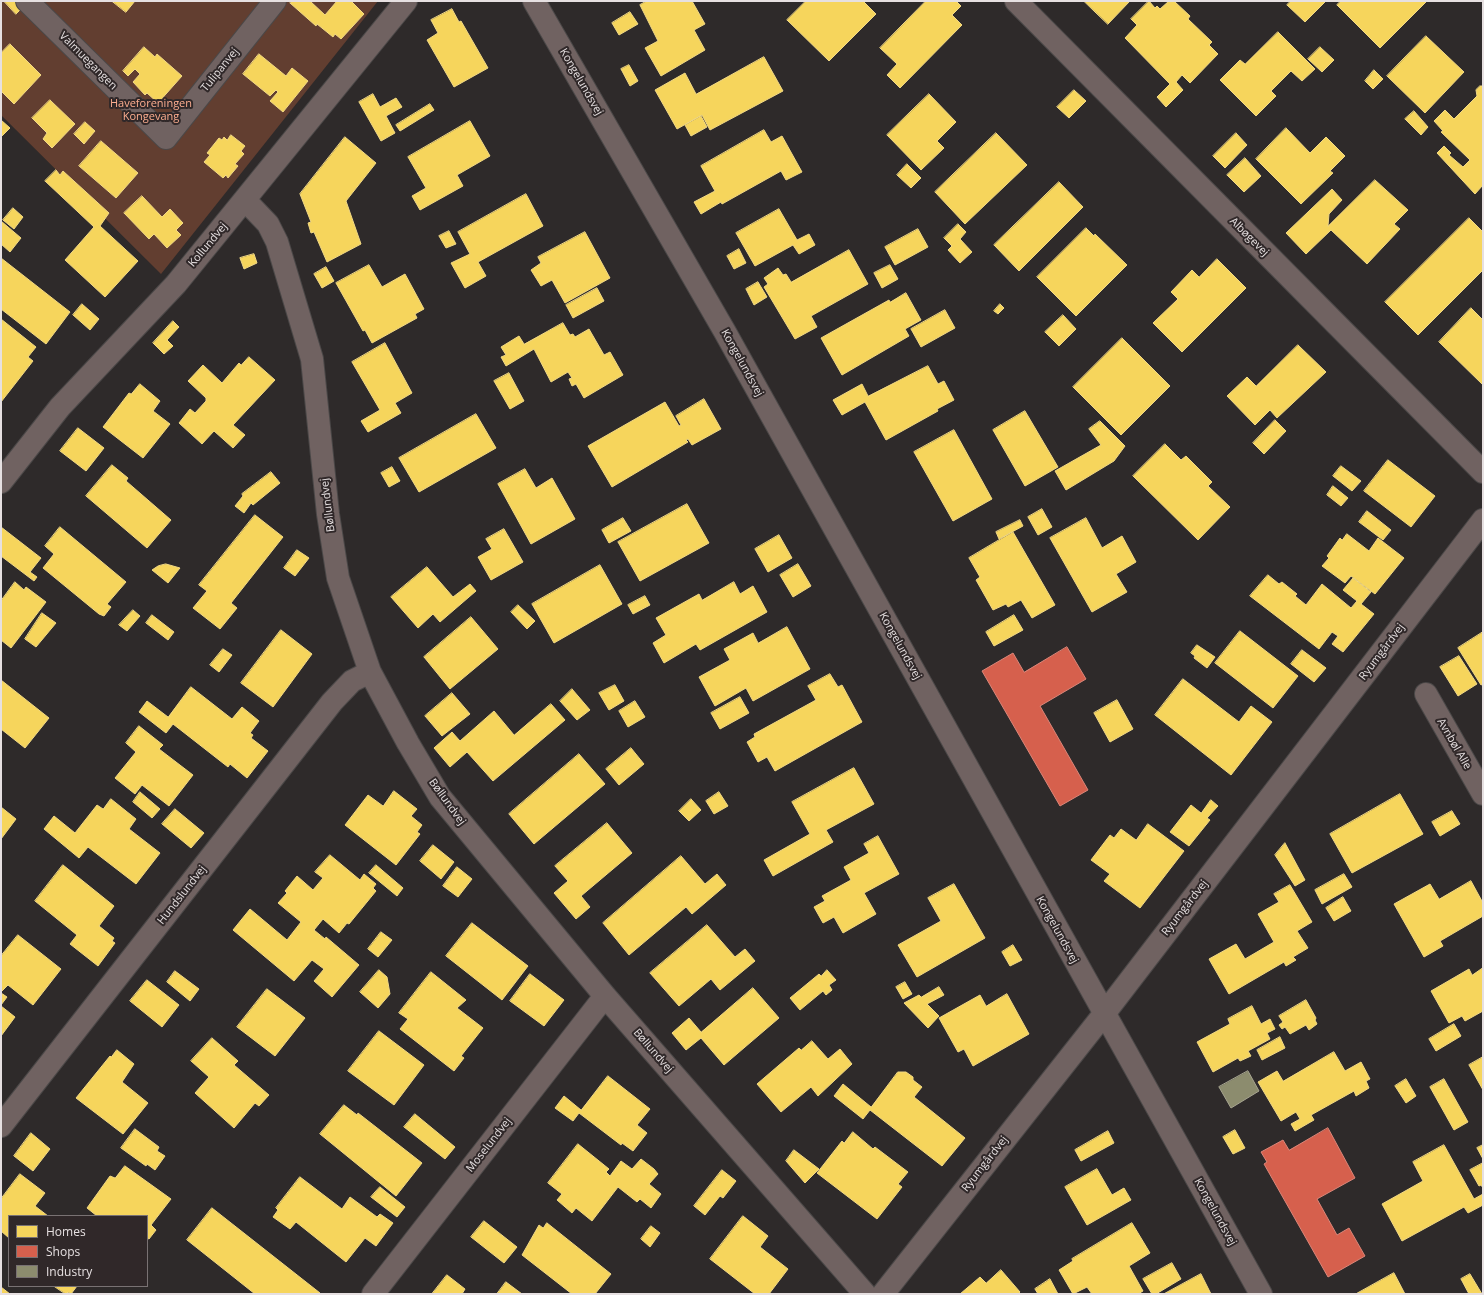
<!DOCTYPE html>
<html>
<head>
<meta charset="utf-8">
<style>
	body { margin:0 }
	#map { position:relative; width:1484px; height:1295px; overflow:hidden; background:#2e2a2a; font-family:"Open Sans",sans-serif }
	canvas { display:block }
	.frame { position:absolute; inset:0; border:2px solid #e6e0e1; pointer-events:none }
	.legend { position:absolute; left:8px; top:1215px; width:140px; height:72px; box-sizing:border-box; background:#302829; border:1px solid #797273; margin:0; padding:5px 7px; list-style:none; font-size:12px; color:#e6e0e1 }
	.legend li { display:flex; align-items:center; gap:8px; height:20px }
	.legend b { width:20px; border:1px solid #797273 }
</style>
</head>
<body>
<div id="map">
<canvas width="1484" height="1295"></canvas>
<div class="frame"></div>
<ul class="legend">
<li><b style="height:11px;background:#f6d55c"></b>Homes</li>
<li><b style="height:11px;background:#d6604d"></b>Shops</li>
<li><b style="height:11px;background:#8c8c6e"></b>Industry</li>
</ul>
</div>
<script>
const ctx = document.querySelector('canvas').getContext('2d');
ctx.lineJoin = 'round';
function paint(path, color) { ctx.fillStyle = color; ctx.fill(path, 'evenodd'); }
function trace(path, color, width, dash) { ctx.strokeStyle = color; ctx.lineWidth = width; ctx.lineCap = dash ? 'butt' : 'round'; ctx.setLineDash(dash || []); ctx.stroke(path); }
function label(font, color, halo, rows, align = 'center') {
  ctx.font = font + ' "Open Sans",sans-serif'; ctx.lineWidth = 4; ctx.setLineDash([]); ctx.textBaseline = 'middle'; ctx.strokeStyle = halo; ctx.fillStyle = color; for (const [text, x, y, turn = 0] of rows) {
    ctx.save(); ctx.translate(x, y); ctx.rotate((+turn || 0) * Math.PI / 180); ctx.textAlign = isNaN(turn) ? turn : align; if (halo) ctx.strokeText(text, 0, 0); ctx.fillText(text, 0, 0); ctx.restore();
  }
}
const green = new Path2D(`
	M1,1H378L161,274L1,115Z`);
const homes = new Path2D(`
	M4,1H19L24,6L16,14Z
	M112,1H135L126,12Z
	M292,1H310L325,15L337,1H351L364,14L341,39L335,34L333,37L317,24L316,26L290,3Z
	M647,1H692L705,24L694,30L705,50L661,76L645,48L658,41L640,5Z
	M806,1H863L876,14L829,61L787,20Z
	M926,1H956L961,6L952,15L962,25L900,88L887,75L897,64L880,48Z
	M1084,1H1130L1108,24Z
	M1149,1L1155,8L1157,6L1160,9L1169,1H1174L1190,16L1188,19L1212,42L1209,45L1218,54L1190,83L1182,75L1176,82L1183,90L1166,107L1157,97L1170,84L1125,38L1137,25L1131,19Z
	M1291,1H1326L1305,22L1287,5Z
	M1341,1H1427L1380,48L1337,5Z
	M452,9L459,22L461,21L488,68L454,87L427,40L438,33L431,20Z
	M630,12L638,24L619,35L612,23Z
	M1278,32L1315,69L1302,81L1291,71L1271,91L1276,96L1256,116L1220,80L1240,60L1245,64Z
	M1426,36L1464,72L1425,113L1387,76Z
	M10,44L41,75L14,104L1,91V53Z
	M144,47L155,57L157,54L182,76L158,103L147,93L145,95L133,82L140,74L135,69L128,76L123,71Z
	M1320,47L1334,60L1322,72L1308,59Z
	M259,54L286,76L292,68L308,81L283,112L270,101L278,92L276,90L270,96L243,74Z
	M764,57L783,91L710,130L702,115L677,129L655,90L685,73L696,94Z
	M629,65L638,81L630,86L621,69Z
	M1374,70L1383,79L1373,89L1365,81Z
	M1480,86H1483V185L1475,194L1437,153L1444,146L1451,153L1449,155L1463,167L1470,160L1441,132L1443,131L1434,121L1445,110L1454,119L1477,96L1476,90Z
	M1074,90L1086,101L1069,118L1057,107Z
	M373,94L380,107L396,98L402,107L386,116L395,133L381,141L359,102Z
	M929,94L956,122L937,141L944,148L921,170L887,135Z
	M50,100L75,124L52,148L43,139L47,133L32,118Z
	M430,104L434,110L400,131L396,125Z
	M1414,111L1428,127L1421,135L1405,119Z
	M701,116L707,127L691,136L685,125Z
	M1,120L10,128L1,137Z
	M470,121L490,156L457,175L463,186L420,210L412,196L426,188L408,157Z
	M85,122L95,131L84,144L74,134Z
	M1286,128L1310,153L1326,137L1345,156L1330,171L1333,173L1301,204L1256,159Z
	M764,130L771,142L782,136L802,172L786,180L781,171L722,204L721,202L701,214L694,202L715,191L701,166Z
	M996,133L1027,165L965,224L935,192Z
	M1236,133L1247,145L1225,168L1213,156Z
	M231,135L245,146L241,151L244,154L235,164L238,166L228,178L226,175L223,178L204,162L210,155L207,153L219,138L222,140L224,137L227,140Z
	M345,137L376,163L346,201L361,244L327,262L314,232L311,233L308,223L311,222L300,194Z
	M101,141L138,173L116,198L79,166Z
	M1245,158L1261,176L1244,192L1227,175Z
	M907,164L921,178L911,188L897,175Z
	M56,170L60,175L63,171L109,213L100,226L138,261L105,297L65,260L94,227L45,181Z
	M1375,180L1408,210L1394,224L1400,229L1367,264L1331,230L1306,254L1286,233L1332,189L1342,200L1329,214L1328,226Z
	M1059,182L1083,207L1019,271L994,245Z
	M526,194L543,226L478,262L486,276L465,288L451,263L470,254L458,232Z
	M142,196L162,217L170,209L183,223L176,230L181,235L167,248L154,234L149,239L124,213Z
	M13,208L23,217L14,229L3,220Z
	M779,209L797,240L809,234L815,245L799,254L793,245L755,266L736,233Z
	M1469,218L1483,232V270L1418,335L1385,302Z
	M1,221L21,238L10,252L1,244Z
	M958,224L966,232L960,239L972,252L960,263L948,250L952,246L944,238Z
	M1086,228L1094,236L1095,234L1127,265L1076,316L1037,277Z
	M918,229L928,247L895,265L885,247Z
	M449,231L456,244L446,248L439,236Z
	M585,232L610,278L565,303L552,280L541,286L531,270L541,263L538,257Z
	M739,249L746,263L734,269L727,256Z
	M849,250L868,284L811,316L817,327L795,339L764,287L768,284L764,278L778,268L783,275L786,274L791,282Z
	M254,254L257,263L244,269L240,258Z
	M1,258L70,312L46,344L1,309Z
	M1217,259L1246,288L1182,352L1153,323L1178,299L1171,292L1192,270L1199,277Z
	M369,265L382,287L405,274L424,309L415,314L417,318L372,343L365,330L363,331L336,283Z
	M890,265L898,279L882,288L874,273Z
	M326,267L334,281L322,288L314,274Z
	M758,282L767,297L754,305L746,289Z
	M597,288L604,301L573,318L566,305Z
	M906,293L921,320L905,329L909,336L842,375L821,338L889,300L890,302Z
	M82,304L99,319L90,330L73,315Z
	M1000,304L1004,308L998,314L994,311Z
	M1471,308L1483,320V385L1439,342Z
	M945,310L955,328L921,347L911,329Z
	M1063,315L1076,329L1059,346L1045,332Z
	M1,319L36,347L28,357L33,361L1,402Z
	M173,321L179,327L167,340L173,346L164,354L153,343Z
	M563,323L570,335L573,334L575,337L589,329L604,355L610,352L623,375L584,398L576,384L572,386L569,379L572,378L568,372L551,382L534,349L506,366L501,357L506,355L501,347L519,336L524,344Z
	M1122,338L1170,386L1121,435L1073,387Z
	M385,343L412,393L395,403L401,413L368,432L361,421L380,410L352,362Z
	M1298,345L1326,372L1277,418L1270,410L1255,425L1227,396L1247,377L1256,386Z
	M249,357L275,380L233,425L245,435L233,448L214,431L202,444L179,423L190,409L195,413L206,401V398L188,381L203,365L222,383L239,363L241,365Z
	M928,366L938,384L944,381L954,400L937,409L938,411L886,440L865,402L842,415L833,400L862,384L868,396Z
	M509,373L524,401L510,409L494,381Z
	M140,384L160,401L153,411L170,424L143,458L103,427L129,393L131,394Z
	M704,399L721,429L692,445L688,439L686,440L688,442L612,487L588,446L665,402L679,426L681,425L676,416Z
	M1025,411L1058,467L1025,486L993,430Z
	M476,414L496,448L419,492L399,458Z
	M1275,420L1286,431L1264,454L1253,443Z
	M1100,421L1125,446L1114,461L1066,490L1055,471L1101,445L1089,429Z
	M78,428L104,448L86,471L60,451Z
	M954,430L992,499L953,521L914,452Z
	M1165,444L1181,460L1186,456L1212,482L1208,486L1230,507L1198,540L1133,476Z
	M1388,460L1435,496L1411,527L1364,491Z
	M112,465L128,478L126,481L171,520L147,548L86,496Z
	M1341,466L1361,481L1352,491L1333,476Z
	M392,467L400,481L389,487L381,473Z
	M525,469L536,488L552,478L575,519L531,544L498,484Z
	M271,472L280,483L253,505L251,503L244,513L235,506L243,496L242,494Z
	M1333,486L1348,498L1341,506L1327,495Z
	M687,504L709,543L640,581L618,542Z
	M1042,509L1052,527L1038,535L1028,517Z
	M1367,511L1391,530L1383,540L1359,522Z
	M255,515L283,537L231,603L237,608L220,629L193,608L207,591L199,585Z
	M623,518L631,531L609,543L602,530Z
	M1086,518L1102,548L1122,536L1136,562L1116,574L1127,592L1092,612L1050,538Z
	M1020,520L1023,526L999,539L996,532Z
	M1,527L41,558L30,572L37,577L34,581L1,556Z
	M60,527L126,582L107,604L111,607L104,616L99,614L43,568L54,554L45,546Z
	M504,529L523,562L491,580L478,557L492,549L486,539Z
	M1013,532L1055,605L1032,618L1021,600L1008,607L1006,604L993,610L976,580L980,577L969,558Z
	M1347,534L1369,551L1378,538L1404,558L1375,594L1351,576L1345,583L1322,566L1329,558L1327,556L1340,538L1342,540Z
	M779,535L792,558L768,572L755,549Z
	M297,550L309,558L295,576L284,568Z
	M166,564L180,568L168,583L152,570L158,566Z
	M798,564L811,586L793,597L780,575Z
	M600,565L622,604L554,643L532,604Z
	M427,567L453,597L470,584L476,591L440,622L433,614L418,628L391,597Z
	M1268,575L1279,584L1282,582L1297,594L1295,596L1306,605L1322,584L1351,608L1357,601L1343,590L1353,578L1371,592L1361,604L1374,614L1343,652L1332,644L1338,636L1332,632L1319,649L1250,596Z
	M15,582L24,590L26,587L46,602L11,648L1,640V601Z
	M734,582L740,594L753,586L767,612L700,650L696,644L664,663L653,643L666,635L656,618L699,594L702,600Z
	M645,596L650,605L633,614L628,605Z
	M518,605L535,621L527,629L511,612Z
	M133,610L140,616L127,631L119,625Z
	M42,613L56,623L36,647L25,639Z
	M152,615L174,632L168,640L146,623Z
	M1014,615L1023,630L994,646L986,632Z
	M471,617L498,649L450,689L424,657Z
	M787,627L810,669L753,701L746,688L715,706L699,677L730,660L724,649L753,633L758,643Z
	M281,630L312,654L273,707L241,683Z
	M1240,631L1298,676L1273,708L1215,663Z
	M1483,632V684L1481,685L1458,648Z
	M1197,645L1215,657L1207,668L1194,658L1195,656L1191,653Z
	M223,649L232,655L219,672L210,665Z
	M1302,650L1326,668L1314,682L1291,664Z
	M1459,656L1477,684L1458,696L1440,667Z
	M830,674L838,687L842,685L862,722L775,771L767,757L758,762L747,742L755,737L754,734L816,700L808,686Z
	M1183,679L1239,722L1251,706L1272,722L1231,775L1155,715Z
	M1,680L49,718L25,748L1,729Z
	M615,685L624,701L609,710L599,693Z
	M191,687L232,719L242,707L259,721L250,733L253,735L251,738L268,751L247,778L230,764L228,767L173,724L166,733L139,712L147,701L168,717Z
	M572,689L590,710L577,720L560,701Z
	M452,693L470,714L442,736L425,716Z
	M740,697L749,713L720,729L711,713Z
	M1117,700L1133,729L1110,742L1094,713Z
	M635,701L645,717L628,727L619,711Z
	M551,704L565,720L493,781L467,752L450,767L434,748L452,732L460,741L494,711L514,735Z
	M139,726L163,745L159,749L193,775L169,806L142,785L135,794L115,778L136,752L126,743Z
	M631,748L644,764L619,785L606,769Z
	M579,754L605,784L534,844L509,814Z
	M854,768L874,804L826,830L833,842L773,876L764,860L810,834L792,802Z
	M394,791L417,809L411,816L422,825L417,832L420,834L396,865L345,825L368,795L383,806Z
	M140,792L160,809L152,818L133,802Z
	M719,792L728,806L714,814L706,801Z
	M1400,794L1423,834L1352,873L1330,834Z
	M111,799L136,819L129,829L160,853L136,884L88,847L79,858L44,829L54,816L75,833L97,805L103,809Z
	M691,799L701,810L689,821L679,811Z
	M1211,800L1218,806L1207,818L1210,820L1189,846L1170,832L1191,805L1201,813Z
	M1,807L16,819L1,839Z
	M175,809L204,833L191,848L162,824Z
	M1452,811L1460,824L1440,836L1432,822Z
	M607,823L632,853L581,896L590,907L576,919L554,893L568,881L555,866Z
	M1148,824L1184,851L1140,908L1104,881L1110,874L1091,860L1110,835L1114,838L1121,829L1136,840Z
	M878,836L899,874L864,893L876,914L843,933L834,917L823,923L814,907L825,901L822,896L851,880L844,867L869,853L864,844Z
	M1285,843L1305,880L1295,886L1275,855Z
	M433,845L454,862L441,879L420,861Z
	M330,855L360,880L364,874L376,884L373,888L376,891L349,924L347,923L339,933L323,919L314,930L325,939L326,937L359,965L332,997L314,981L324,969L312,960L294,981L233,930L250,909L287,940L301,922L278,903L287,893L285,891L297,876L313,890L323,878L315,872Z
	M681,856L705,884L717,874L726,885L692,914L686,907L629,955L603,923Z
	M63,865L114,906L99,926L114,938L112,941L115,943L98,966L70,944L77,935L35,901Z
	M376,865L403,888L397,896L369,873Z
	M457,867L472,879L458,897L443,886Z
	M1344,874L1352,887L1322,904L1315,890Z
	M1471,881L1483,903V916L1440,941L1443,946L1424,957L1394,904L1430,884L1439,899Z
	M954,884L985,938L917,977L898,945L941,921L928,898Z
	M1290,885L1312,922L1297,931L1308,948L1293,957L1296,960L1286,966L1284,962L1229,994L1209,959L1236,944L1245,959L1274,942L1258,914L1279,902L1274,894Z
	M1343,897L1351,911L1334,921L1326,908Z
	M472,923L528,966L502,1000L446,956Z
	M707,925L735,957L745,949L755,961L720,990L711,979L679,1006L650,973Z
	M381,932L392,940L378,957L368,949Z
	M18,935L61,969L33,1005L8,985L2,991L1,990V956Z
	M1013,945L1022,960L1010,966L1002,952Z
	M1483,968V1011L1465,1021L1462,1016L1449,1023L1431,991L1469,969L1472,975Z
	M379,970L387,977L390,994L378,1008L360,992Z
	M827,970L836,980L829,985L832,990L826,995L823,991L800,1010L790,998L819,974L821,976Z
	M175,971L199,989L190,1001L167,982Z
	M431,972L466,1000L457,1008L483,1028L461,1056L464,1058L454,1071L400,1029L408,1019L399,1013Z
	M530,974L564,1000L544,1026L510,1001Z
	M147,980L179,1005L162,1027L130,1001Z
	M905,982L912,994L903,999L896,987Z
	M939,987L944,995L927,1004L939,1016L928,1028L904,1003L919,995L921,997Z
	M753,988L779,1018L724,1065L701,1038L686,1050L672,1033L689,1018L701,1032Z
	M267,989L305,1018L275,1056L237,1027Z
	M1,993L7,997L1,1005Z
	M1007,994L1029,1034L973,1066L964,1049L958,1052L939,1018L980,995L986,1006Z
	M1306,1000L1316,1018L1315,1020L1317,1024L1309,1030L1306,1025L1290,1034L1285,1027L1282,1029L1279,1025L1283,1022L1279,1016Z
	M1,1006L15,1017L1,1036Z
	M1252,1006L1261,1024L1270,1019L1275,1029L1267,1033L1270,1039L1248,1051L1251,1056L1240,1061L1238,1058L1213,1072L1197,1042L1230,1024L1228,1019Z
	M1454,1024L1461,1036L1436,1051L1429,1039Z
	M379,1031L424,1065L394,1105L348,1071Z
	M1280,1037L1285,1048L1262,1060L1257,1050Z
	M212,1038L238,1061L234,1065L269,1095L259,1106L255,1103L234,1128L195,1093L209,1077L191,1061Z
	M812,1041L828,1059L840,1049L852,1064L818,1096L811,1087L781,1112L757,1084L799,1048L801,1050Z
	M117,1050L134,1064L122,1082L148,1103L123,1134L76,1098L110,1056L111,1057Z
	M1334,1052L1345,1071L1361,1062L1370,1079L1366,1081L1369,1088L1356,1096L1354,1091L1311,1115L1314,1120L1295,1131L1291,1124L1300,1119L1296,1112L1281,1121L1258,1082L1277,1071L1283,1081Z
	M1483,1057V1090L1469,1065Z
	M898,1072H906L913,1077V1080L922,1087L914,1097L965,1138L942,1166L870,1110L863,1119L834,1096L843,1084L871,1107Z
	M608,1076L650,1109L637,1125L647,1133L633,1151L622,1143L621,1145L579,1113L573,1121L555,1108L564,1096L581,1110Z
	M1406,1079L1416,1096L1406,1103L1395,1086Z
	M1444,1079L1468,1122L1454,1130L1430,1087Z
	M344,1105L357,1115L358,1113L422,1163L396,1196L320,1134Z
	M415,1114L455,1147L445,1159L404,1127Z
	M135,1129L159,1147L157,1151L165,1156L155,1170L147,1164L146,1166L121,1148Z
	M1235,1130L1245,1148L1233,1154L1223,1137Z
	M1108,1131L1114,1143L1081,1161L1075,1150Z
	M853,1132L873,1149L875,1147L908,1172L898,1184L902,1187L877,1219L817,1173L842,1141L844,1143Z
	M31,1133L50,1149L33,1171L14,1156Z
	M578,1144L609,1169L606,1172L610,1176L621,1161L632,1169L641,1159L654,1169L658,1174L649,1184L661,1194L651,1208L640,1199L637,1202L618,1187L592,1221L576,1208L572,1213L557,1200L562,1194L548,1183Z
	M1444,1145L1474,1199L1483,1194V1205L1468,1213L1464,1207L1402,1241L1382,1204L1423,1181L1413,1162Z
	M1483,1145V1159L1477,1148Z
	M794,1150L819,1169L805,1183L786,1161Z
	M1483,1163V1188L1481,1185L1479,1186L1470,1170Z
	M125,1166L171,1199L151,1225L156,1230L149,1239L147,1238V1216H97L87,1208L110,1176L115,1178Z
	M1097,1169L1112,1195L1124,1188L1131,1200L1087,1225L1065,1187Z
	M722,1170L736,1181L723,1198L720,1196L705,1215L694,1206Z
	M20,1174L45,1193L35,1206L48,1216H9V1238L1,1231V1199Z
	M300,1177L342,1209L350,1197L377,1217L380,1214L393,1223L376,1246L365,1238L346,1262L296,1222L290,1229L273,1217L278,1210L276,1208Z
	M380,1187L405,1207L397,1217L371,1197Z
	M212,1208L320,1293V1294H255L187,1240Z
	M743,1216L768,1236L760,1247L788,1269L769,1294H755L710,1259Z
	M484,1221L517,1247L504,1263L471,1237Z
	M547,1223L611,1274L595,1294H572L522,1255L539,1225L543,1228Z
	M1132,1223L1150,1253L1129,1266L1143,1291L1138,1294H1092L1087,1287L1073,1294L1059,1270L1073,1261L1072,1259Z
	M651,1226L660,1233L650,1247L641,1239Z
	M1172,1263L1181,1279L1156,1294H1152L1143,1279Z
	M1001,1270L1020,1292L1018,1294H960L980,1277L986,1283Z
	M1394,1273L1405,1294H1356Z
	M1201,1274L1211,1294H1164Z
	M1470,1274L1482,1294H1469L1461,1279Z
	M447,1275L465,1289L462,1294H432Z
	M1050,1279L1058,1294H1038L1035,1289Z
	M506,1282L522,1294H497Z
	M54,1286H77L71,1294L68,1292L66,1294Z
	M1,1287L10,1294H1Z`);
const shops = new Path2D(`
	M1067,647L1086,679L1040,706L1088,790L1060,806L982,671L1013,653L1024,672Z
	M1328,1128L1355,1178L1317,1199L1337,1235L1349,1228L1365,1256L1328,1277L1264,1164L1267,1162L1261,1152L1283,1140L1289,1150Z`);
const industry = new Path2D(`
	M1248,1071L1259,1091L1231,1108L1219,1087Z`);
const minor = new Path2D(`
	M27,1L166,138L275,1
	M534,1L725,332L1261,1294
	M1016,1L1483,472
	M245,200L268,224L277,242L312,359L328,514L338,578L370,672L408,743L440,797L605,996L865,1294
	M1,482L60,407L176,284L406,1
	M1426,694L1483,794
	M1,1126L332,702L352,681L370,672
	M373,1294L605,996
	M883,1294L1104,1014L1483,520`);
const streetNames = [
	["Valmuegangen",88,61,45],
	["Tulipanvej",220,70,-51],
	["Kongelundsvej",581,82,60],
	["Albøgevej",1249,237,45],
	["Kollundvej",208,245,-50],
	["Kongelundsvej",742,363,61],
	["Bøllundvej",328,505,-97],
	["Kongelundsvej",900,646,61],
	["Ryumgårdvej",1382,652,-53],
	["Avnbøl Alle",1454,744,60],
	["Bøllundvej",447,802,54],
	["Hundslundvej",182,895,-52],
	["Ryumgårdvej",1185,908,-52],
	["Kongelundsvej",1057,930,61],
	["Bøllundvej",653,1051,49],
	["Moselundvej",489,1145,-52],
	["Ryumgårdvej",985,1164,-52],
	["Kongelundsvej",1215,1212,61]
];
const parkNames = [
	["Haveforeningen",151,104],
	["Kongevang",151,117]
];
paint(green, '#623e30');
paint(homes, '#f6d55c');
trace(homes, '#f1d884', 1);
paint(shops, '#d6604d');
trace(shops, '#db8679', 1);
paint(industry, '#8c8c6e');
trace(industry, '#a7a590', 1);
trace(minor, '#4b4848', 24);
trace(minor, '#706261', 22);
label('11px', '#e6e0e1', '#302829', streetNames);
label('11px', '#fcad8f', '#302829', parkNames);
</script>
</body>
</html>
